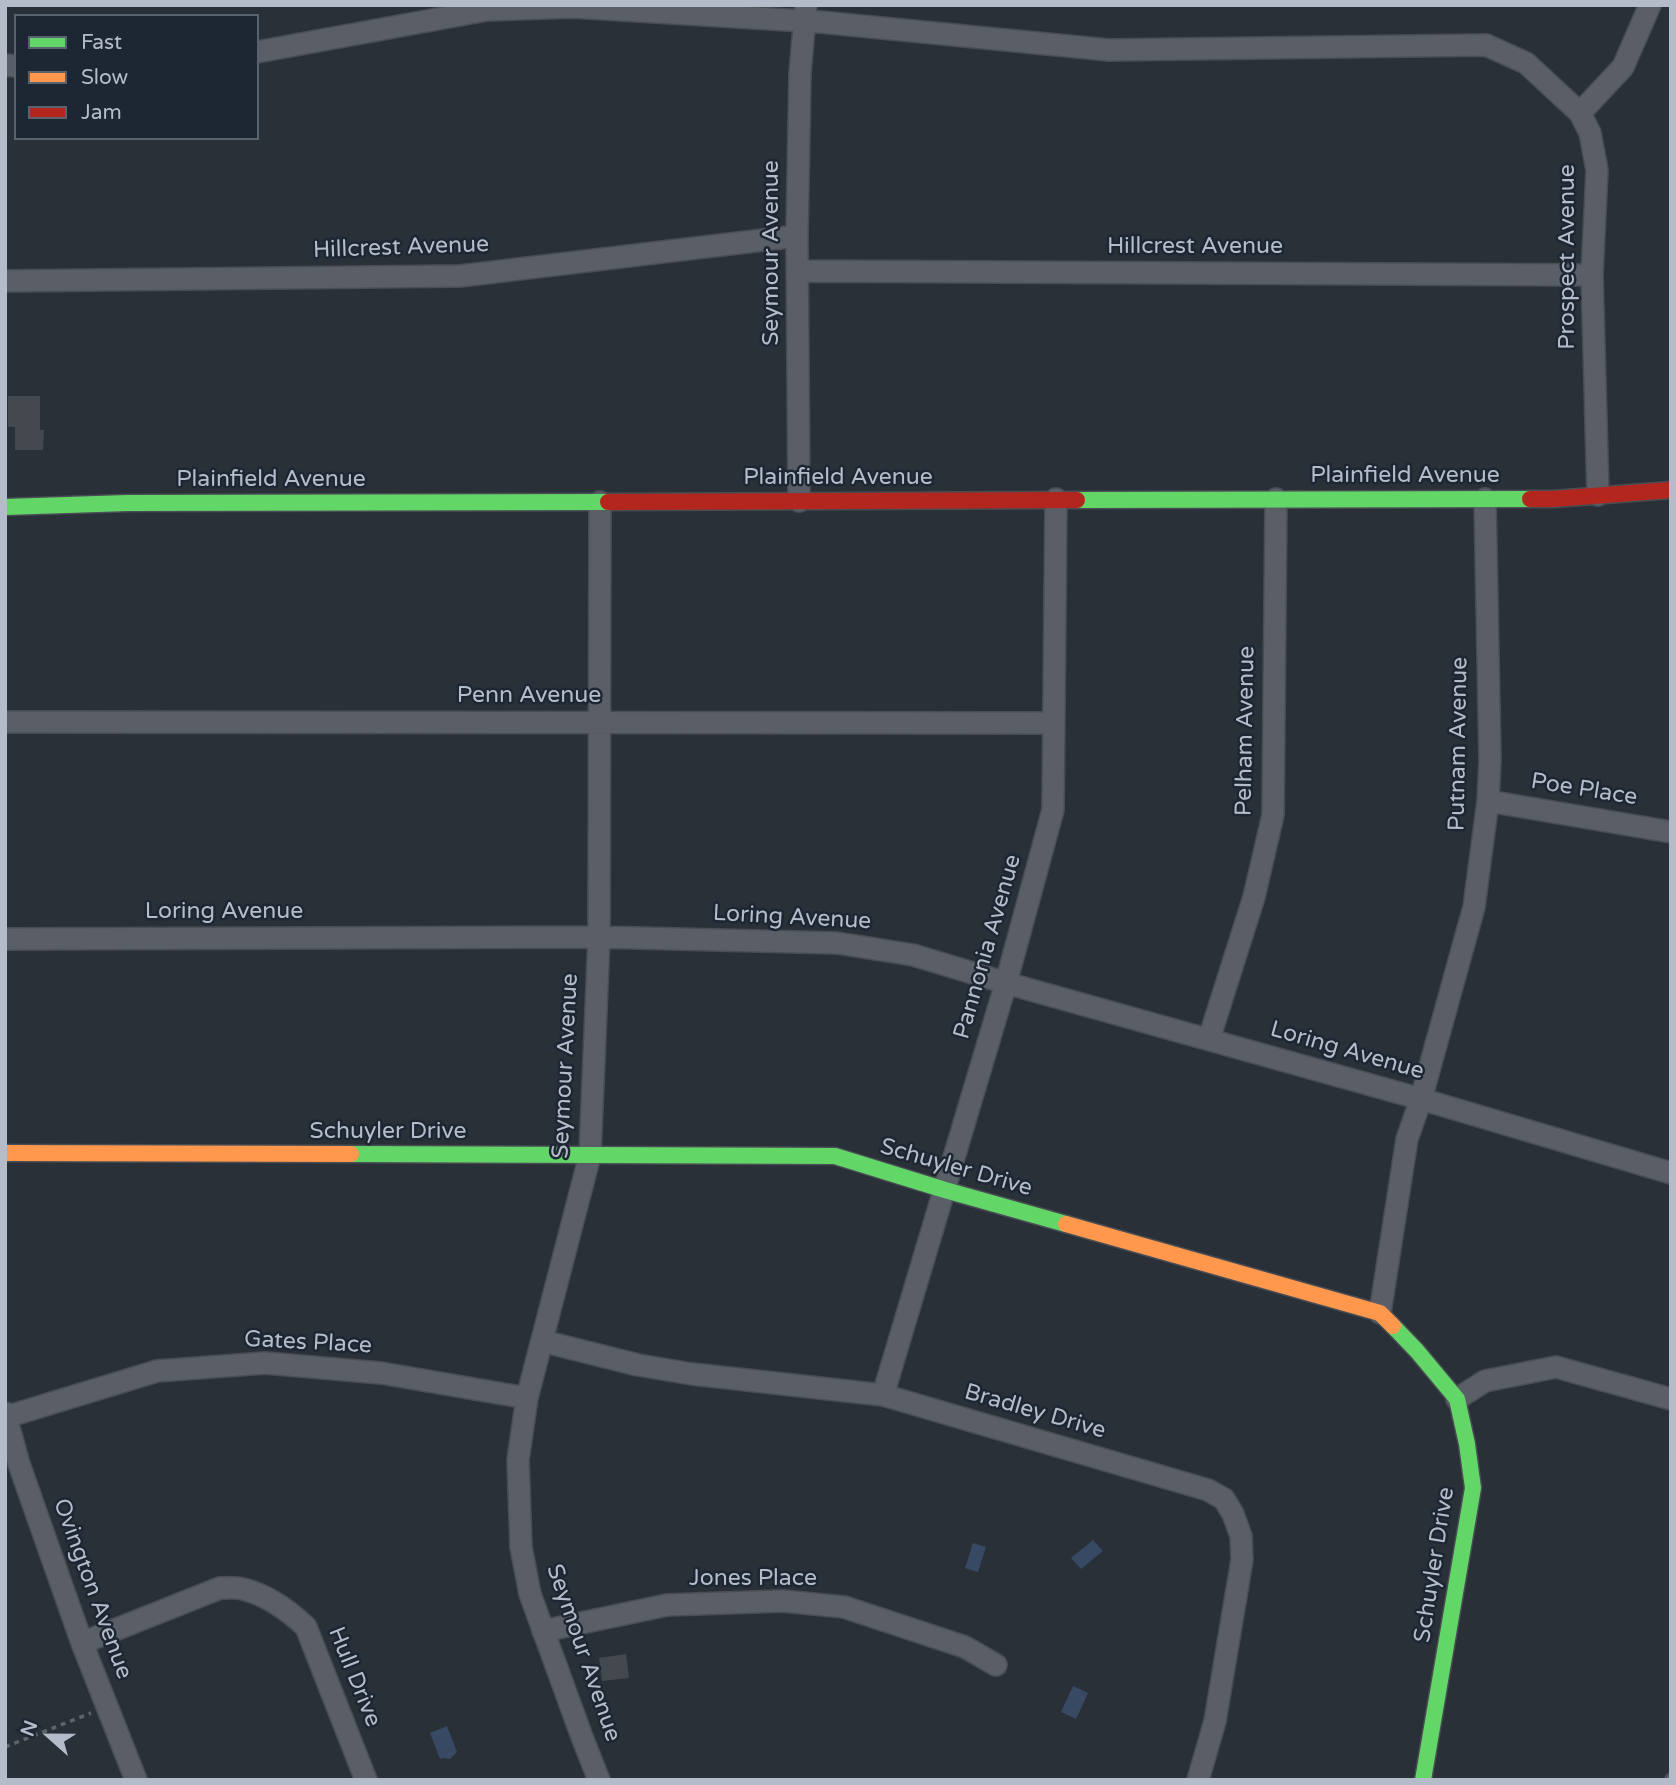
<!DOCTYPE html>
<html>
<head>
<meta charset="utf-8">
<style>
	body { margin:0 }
	#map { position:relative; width:1676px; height:1785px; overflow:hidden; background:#2a3038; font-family:"Varela Round",sans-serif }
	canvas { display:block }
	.frame { position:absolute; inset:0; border:7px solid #b4bcc9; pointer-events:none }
	.legend { position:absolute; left:14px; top:14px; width:245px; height:126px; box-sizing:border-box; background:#1d2633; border:2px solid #59626f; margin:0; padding:9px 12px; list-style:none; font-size:21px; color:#b4bcc9 }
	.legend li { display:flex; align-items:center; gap:14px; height:35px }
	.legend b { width:35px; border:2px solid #59626f }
	.north { position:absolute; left:14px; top:1701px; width:70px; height:70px; -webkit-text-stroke:5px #1d2633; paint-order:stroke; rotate:291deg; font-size:19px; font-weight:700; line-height:28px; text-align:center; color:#b4bcc9 }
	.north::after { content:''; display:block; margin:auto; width:24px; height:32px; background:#b4bcc9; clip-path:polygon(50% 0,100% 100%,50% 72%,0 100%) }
</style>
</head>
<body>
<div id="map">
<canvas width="1676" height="1785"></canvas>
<div class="frame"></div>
<ul class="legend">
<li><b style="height:9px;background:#63d668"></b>Fast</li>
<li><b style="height:9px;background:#ff974d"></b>Slow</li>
<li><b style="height:9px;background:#b3261e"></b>Jam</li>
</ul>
<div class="north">N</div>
</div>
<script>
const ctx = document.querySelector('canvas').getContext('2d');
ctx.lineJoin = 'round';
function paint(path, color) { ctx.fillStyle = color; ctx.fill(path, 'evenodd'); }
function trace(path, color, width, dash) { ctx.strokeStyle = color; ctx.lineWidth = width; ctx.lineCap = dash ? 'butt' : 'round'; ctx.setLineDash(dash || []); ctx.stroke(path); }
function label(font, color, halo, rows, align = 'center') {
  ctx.font = font + ' "Varela Round",sans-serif'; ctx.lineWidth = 5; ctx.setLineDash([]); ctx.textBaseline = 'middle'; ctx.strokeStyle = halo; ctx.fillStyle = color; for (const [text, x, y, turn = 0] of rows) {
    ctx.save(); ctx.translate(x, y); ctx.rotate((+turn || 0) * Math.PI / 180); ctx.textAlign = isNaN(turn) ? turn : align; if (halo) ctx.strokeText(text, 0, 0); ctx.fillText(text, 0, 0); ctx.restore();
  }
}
const water = new Path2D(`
	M1093,1540L1103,1551L1081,1569L1071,1558Z
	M973,1543L986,1547L978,1572L965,1568Z
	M1073,1686L1088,1693L1076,1719L1061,1712Z
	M447,1726L457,1752L450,1759L444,1758L440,1759L430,1733Z`);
const building = new Path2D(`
	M8,396H40V430H44L43,450H15V427H8Z
	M626,1654L629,1678L602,1681L599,1658Z`);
const path = new Path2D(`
	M5,1747L91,1713`);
const lane = new Path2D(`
	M1671,1780V1779`);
const street = new Path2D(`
	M257,52L487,10L573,7L820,22L1109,50L1486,45L1526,63L1580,113L1590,133L1597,170L1592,275L1598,495
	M5,65L16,66
	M1580,113L1623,67L1650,5
	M797,271L1592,275
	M5,281L460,276L797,236
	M799,501L797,236L800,73L806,5
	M5,722L1053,723
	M1488,801L1671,832
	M5,939L599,937L837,943L913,955L1006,983L1421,1099L1671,1173
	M1209,1039L1254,897L1273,815L1276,499
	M1380,1313L1407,1139L1421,1099L1474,907L1488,801L1490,760L1485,499
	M542,1341L638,1365L692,1374L883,1395L1208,1490L1224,1499L1233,1514L1241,1536L1242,1560L1215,1721L1198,1780
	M883,1395L1006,983L1053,810L1056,499
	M1457,1399L1485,1381L1556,1367L1671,1399
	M5,1413L19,1464L82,1643L136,1780
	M6,1417L157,1371L265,1363L381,1373L527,1398
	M543,1631L667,1605L783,1601L844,1607L965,1647L996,1665
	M82,1643L220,1588C227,1588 236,1587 243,1589C267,1595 288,1610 306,1627L366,1780
	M599,1780L582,1737L530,1594L521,1547L518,1460L527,1398L590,1155L599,937L600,502`);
const fast = new Path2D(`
	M1077,500L1530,499
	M5,507L128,503L608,502
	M351,1154L835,1156L945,1190L1066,1224
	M1393,1326L1417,1351L1457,1399L1467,1444L1473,1488L1423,1780`);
const slow = new Path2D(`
	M5,1153L351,1154
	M1066,1224L1380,1313L1393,1326`);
const jam = new Path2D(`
	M1530,499H1553L1671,490
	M608,502L1077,500`);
const streetNames = [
	["Hillcrest Avenue",1195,247],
	["Hillcrest Avenue",401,248,-2],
	["Seymour Avenue",772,253,-90],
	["Prospect Avenue",1568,257,-90],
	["Plainfield Avenue",1405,476],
	["Plainfield Avenue",838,478],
	["Plainfield Avenue",271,480],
	["Penn Avenue",529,696],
	["Pelham Avenue",1246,731,-89],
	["Putnam Avenue",1459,744,-89],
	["Poe Place",1584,790,9],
	["Loring Avenue",224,912],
	["Loring Avenue",792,918,3],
	["Pannonia Avenue",988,947,-74],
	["Loring Avenue",1347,1051,16],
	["Seymour Avenue",566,1066,-87],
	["Schuyler Drive",388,1132],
	["Schuyler Drive",956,1168,16],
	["Gates Place",308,1343,3],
	["Bradley Drive",1035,1412,16],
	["Schuyler Drive",1435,1565,-81],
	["Jones Place",753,1579],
	["Ovington Avenue",92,1589,70],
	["Seymour Avenue",583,1653,71],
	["Hull Drive",354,1677,68]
];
paint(water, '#384963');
paint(building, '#444950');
trace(lane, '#484c53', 14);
trace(street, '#484c53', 24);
trace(fast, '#484c53', 19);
trace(slow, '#484c53', 19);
trace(jam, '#484c53', 19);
trace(path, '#5d636a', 3.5, [5, 5]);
trace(lane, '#5a5e66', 10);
trace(street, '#5a5e66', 21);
trace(fast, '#63d668', 16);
trace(slow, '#ff974d', 16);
trace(jam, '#b3261e', 16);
label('23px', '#b4bcc9', '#1d2633', streetNames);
</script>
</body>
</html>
